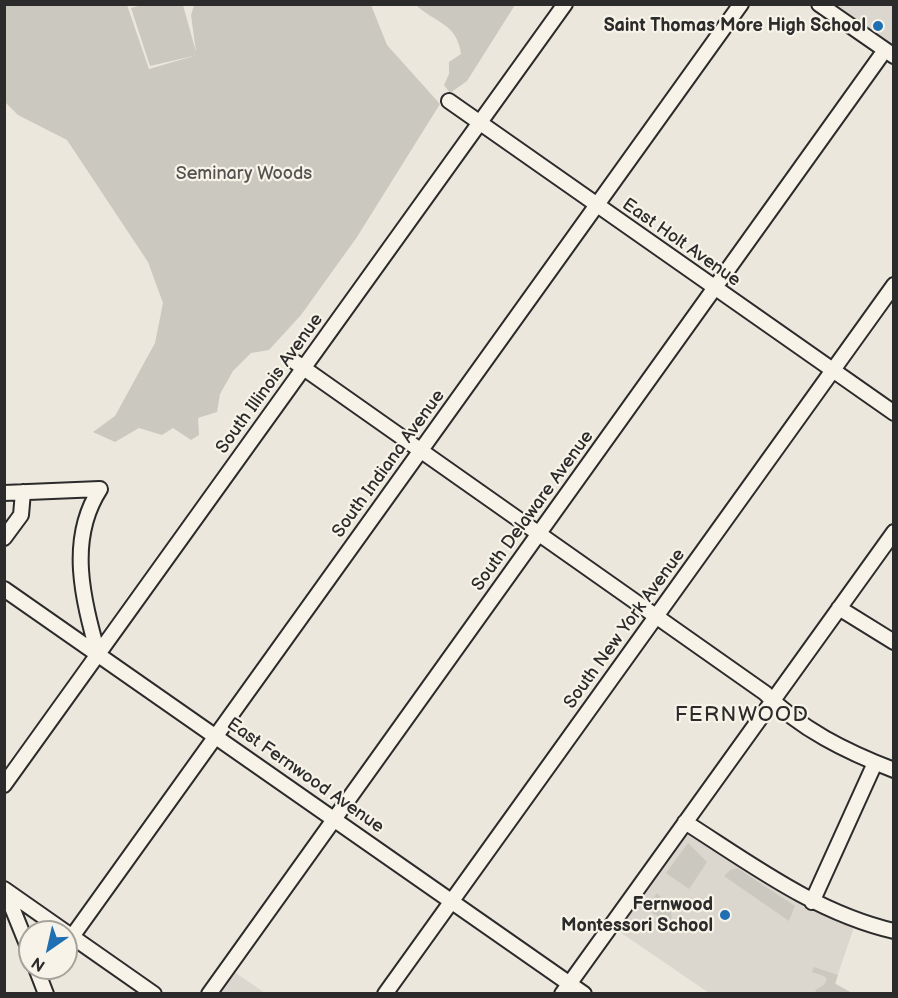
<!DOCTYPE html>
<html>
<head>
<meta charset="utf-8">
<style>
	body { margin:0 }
	#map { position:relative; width:898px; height:998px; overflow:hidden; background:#ebe7dd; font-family:"Balsamiq Sans",sans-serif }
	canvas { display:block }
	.frame { position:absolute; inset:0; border:6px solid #2b2b2b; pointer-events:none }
	.north { position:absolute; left:18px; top:920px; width:60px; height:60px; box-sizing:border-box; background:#f7f3e8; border:2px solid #a5a39c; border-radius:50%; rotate:214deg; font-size:16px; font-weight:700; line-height:24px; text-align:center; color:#2b2b2b }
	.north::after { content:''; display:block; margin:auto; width:21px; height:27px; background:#1f6fb2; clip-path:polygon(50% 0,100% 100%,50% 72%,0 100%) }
</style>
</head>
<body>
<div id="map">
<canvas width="898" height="998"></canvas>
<div class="frame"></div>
<div class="north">N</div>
</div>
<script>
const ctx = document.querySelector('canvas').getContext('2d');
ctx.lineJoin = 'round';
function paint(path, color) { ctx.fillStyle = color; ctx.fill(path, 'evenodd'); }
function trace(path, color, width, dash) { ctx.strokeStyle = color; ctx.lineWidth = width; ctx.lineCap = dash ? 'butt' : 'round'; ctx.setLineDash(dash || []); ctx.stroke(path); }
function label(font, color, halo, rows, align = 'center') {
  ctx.font = font + ' "Balsamiq Sans",sans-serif'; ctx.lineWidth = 4.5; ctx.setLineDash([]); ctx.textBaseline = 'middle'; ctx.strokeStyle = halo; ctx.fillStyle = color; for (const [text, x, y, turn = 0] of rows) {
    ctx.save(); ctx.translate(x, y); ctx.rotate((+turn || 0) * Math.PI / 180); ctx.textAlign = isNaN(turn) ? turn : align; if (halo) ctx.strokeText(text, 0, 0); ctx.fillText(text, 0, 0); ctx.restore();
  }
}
const built = new Path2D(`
	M832,5H893V47Z
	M689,834L800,904L854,927L835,983L852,993H709L617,930L684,837Z
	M233,971L265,993L217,994Z`);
const green = new Path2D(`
	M4,5H127L149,69L197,55L150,66L131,8L142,5H183L196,52L191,15L194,5H371L387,45L440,104L357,237L301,315L269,350L251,353L233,371L220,394L217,412L198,418L199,435L191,440L173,428L162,435L139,428L115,442L93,432L115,416L155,343L163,303L148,262L67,140L18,115L5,102Z
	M416,5H515L467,81L450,93L444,85L449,74V62L461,54C457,23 435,23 416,5Z
	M688,843L707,862L689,889L666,873Z
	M737,868L795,906L789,921L724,876L730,870Z
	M657,893L671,909L672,927L646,908Z
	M814,967L838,975L835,984L852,993H817L815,990L824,985L827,979L824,976L812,972Z`);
const minor = new Path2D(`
	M819,4L894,56
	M449,101L894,413
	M295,362L765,693C800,729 847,752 894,770
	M4,493L100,489C67,540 83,599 98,654
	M4,538L21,515L23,492
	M4,589L584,994
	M839,608L894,642
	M4,785L565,4
	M685,822C751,864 816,913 894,931
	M4,889L154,994
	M5,890L30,952
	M812,902L875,763
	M66,945L741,4
	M36,968L46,994
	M209,994L885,50
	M385,994L894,285
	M562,994L894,532`);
const markers = [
	[878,26,6,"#1f6fb2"],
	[725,915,6,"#1f6fb2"]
];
const poiNames = [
	["Saint Thomas More High School",866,26],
	["Fernwood",713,905],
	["Montessori School",713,926]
];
const parkNames = [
	["Seminary Woods",244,174]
];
const streetNames = [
	["East Holt Avenue",681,243,35],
	["South Illinois Avenue",270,384,-54],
	["South Indiana Avenue",389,464,-54],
	["South Delaware Avenue",533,511,-54],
	["South New York Avenue",625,629,-54],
	["East Fernwood Avenue",305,776,35]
];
const quarterNames = [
	["FERNWOOD",742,716]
];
paint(built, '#dbd7ce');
paint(green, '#cbc8bf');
trace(minor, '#2b2b2b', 18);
trace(minor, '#f7f3e8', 14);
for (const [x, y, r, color] of markers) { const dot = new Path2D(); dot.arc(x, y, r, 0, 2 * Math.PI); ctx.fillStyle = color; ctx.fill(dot); trace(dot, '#f7f3e8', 2); }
label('bold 18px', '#2b2b2b', '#f7f3e8', poiNames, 'right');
label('18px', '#535250', '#f7f3e8', parkNames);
label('18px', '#2b2b2b', '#f7f3e8', streetNames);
ctx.letterSpacing = '1.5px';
label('21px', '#2b2b2b', '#f7f3e8', quarterNames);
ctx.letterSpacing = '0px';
</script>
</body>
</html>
